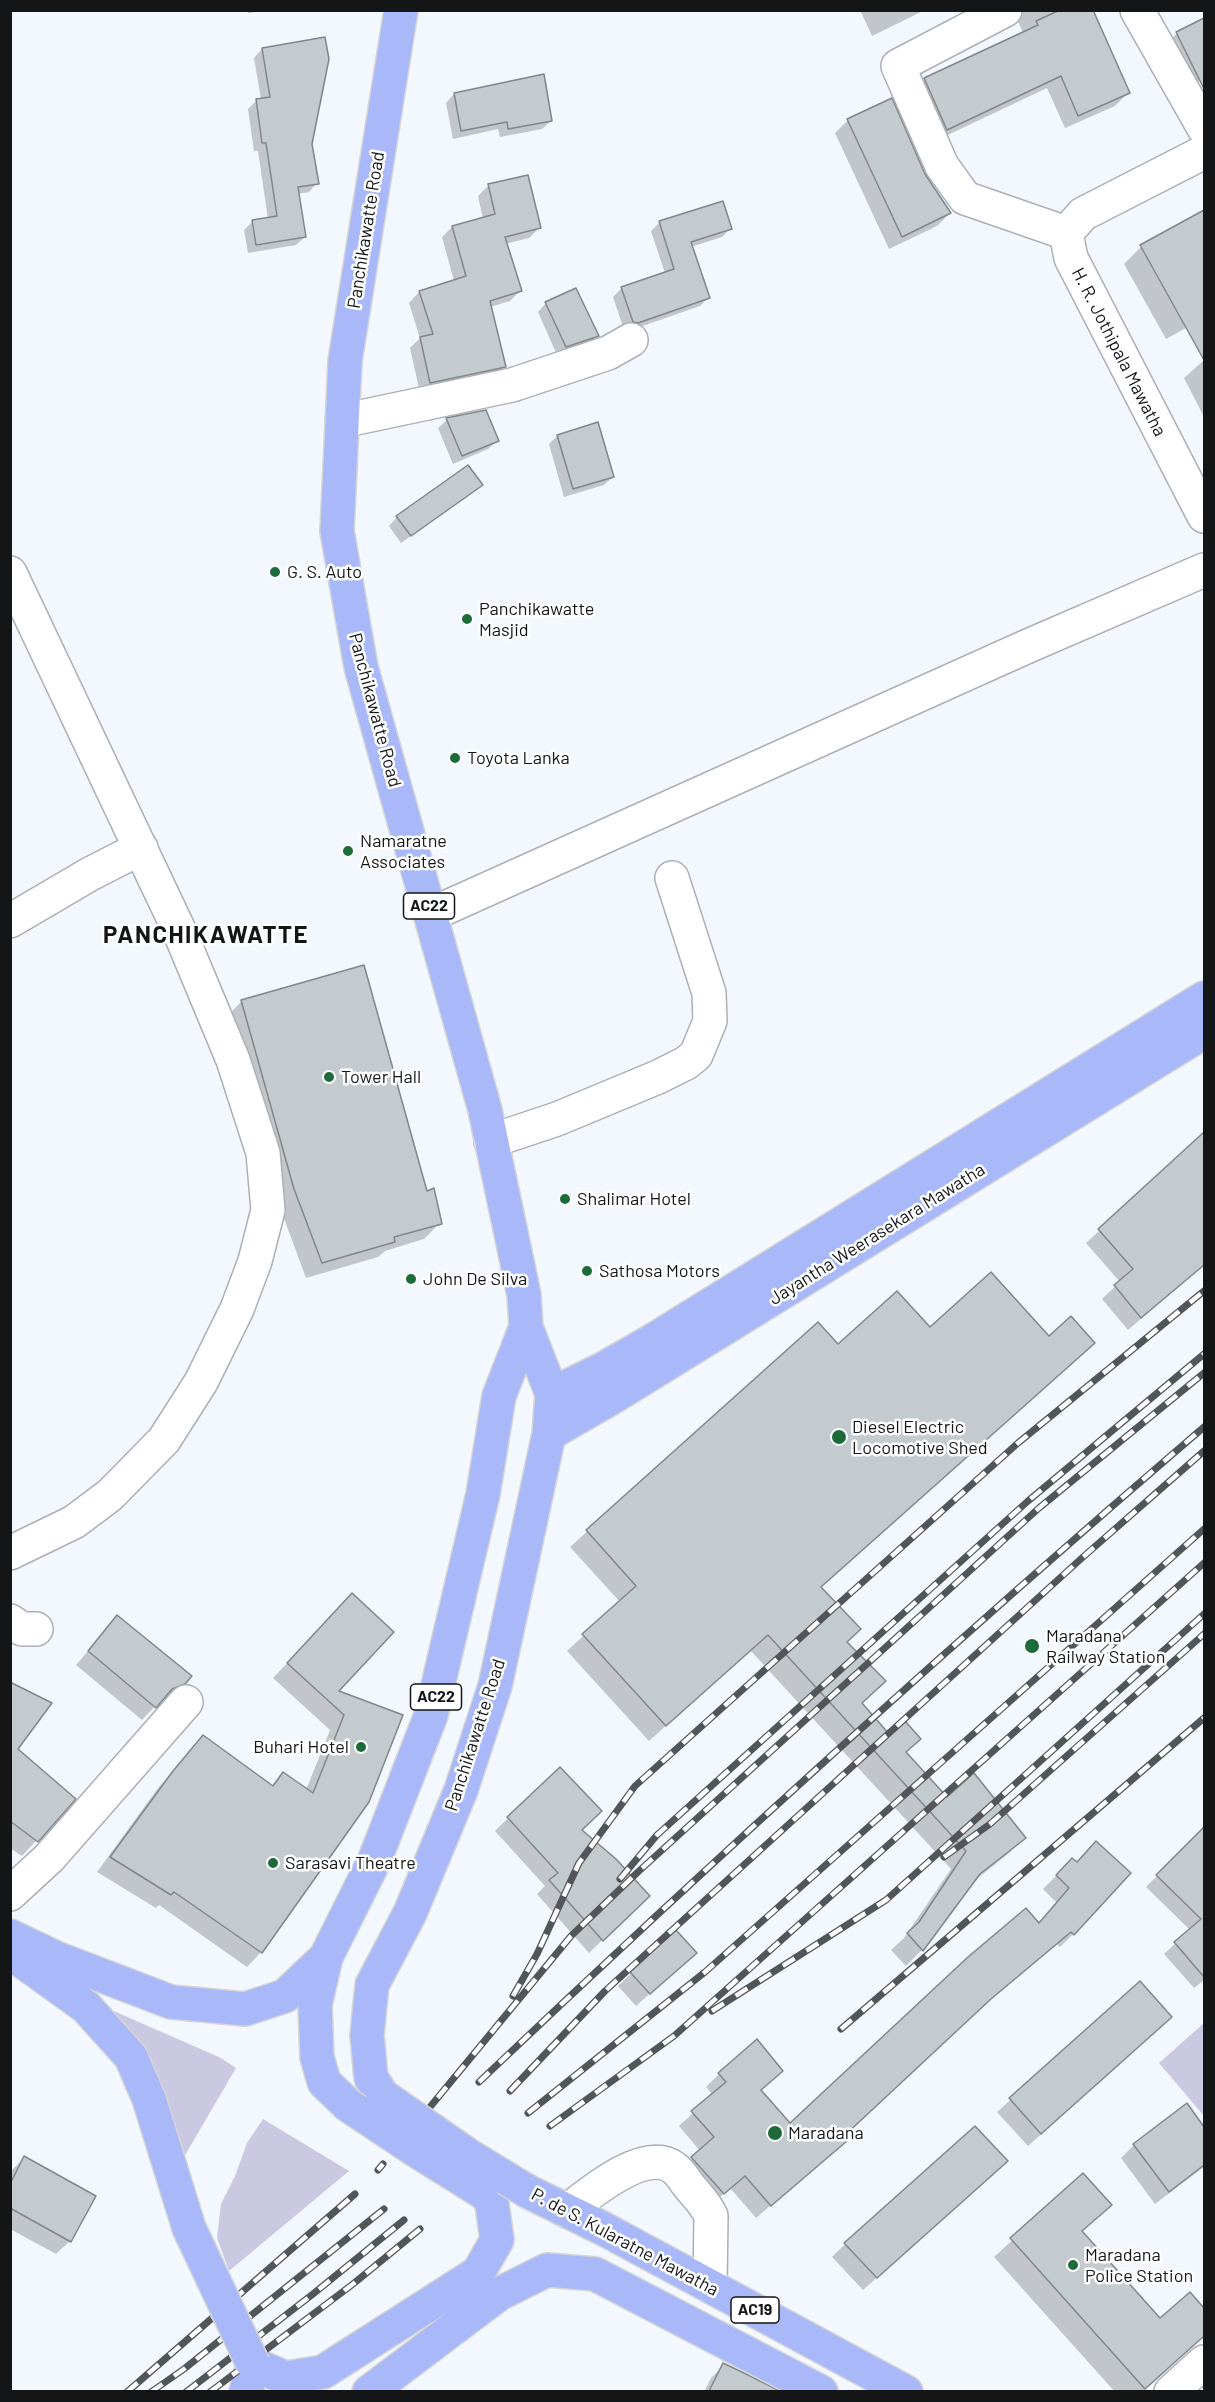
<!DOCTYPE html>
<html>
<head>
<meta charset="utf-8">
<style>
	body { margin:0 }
	#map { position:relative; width:1215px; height:2402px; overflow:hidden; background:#f3f8fe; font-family:Barlow,sans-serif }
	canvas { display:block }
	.frame { position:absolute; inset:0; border:12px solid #131517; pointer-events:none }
</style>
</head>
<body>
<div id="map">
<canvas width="1215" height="2402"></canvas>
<div class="frame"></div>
</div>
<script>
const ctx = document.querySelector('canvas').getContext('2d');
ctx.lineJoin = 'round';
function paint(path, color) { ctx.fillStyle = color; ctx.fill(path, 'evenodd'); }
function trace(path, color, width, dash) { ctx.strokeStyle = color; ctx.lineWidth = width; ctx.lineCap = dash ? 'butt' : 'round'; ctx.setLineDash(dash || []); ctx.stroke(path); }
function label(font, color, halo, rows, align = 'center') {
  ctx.font = font + ' Barlow,sans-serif'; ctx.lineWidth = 5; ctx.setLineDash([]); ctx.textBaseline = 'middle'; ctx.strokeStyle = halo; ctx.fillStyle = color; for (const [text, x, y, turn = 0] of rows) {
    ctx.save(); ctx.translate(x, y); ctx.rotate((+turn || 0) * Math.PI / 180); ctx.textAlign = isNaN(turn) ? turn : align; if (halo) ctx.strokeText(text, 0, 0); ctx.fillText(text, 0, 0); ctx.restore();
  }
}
const green = new Path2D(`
	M107,2008L221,2058L236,2068L184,2157L164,2100Z
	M1204,2023V2116L1159,2063Z
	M263,2119L349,2171L229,2271L217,2238L221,2204L235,2176L247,2143Z`);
const shadow = new Path2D(`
	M247,10H270L248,13Z
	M860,10H925L872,36Z
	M1013,10H1092L1128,93L1115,106L1065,128L1047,88L933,142L912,93L925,80L1023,33Z
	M1204,20V79L1185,89L1164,47L1177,33Z
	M262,49L311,144L317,183L309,192L297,194L305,237L296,245L248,253L244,230L253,221L268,219L258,151H254L248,109L257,100L261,99L254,58Z
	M454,94L551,121L542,129L500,137L498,129L453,139L446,103Z
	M848,120L924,174L950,213L937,226L889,249L835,133Z
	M489,185L539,228L529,238L505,244L521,290L510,301L490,307L504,367L494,377L420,393L410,348L420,338L409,303L419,292L454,281L442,237L452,227L483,219L478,196Z
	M722,203L730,229L722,237L691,247L708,298L700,306L628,331L624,330L613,297L622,288L665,273L651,231L659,223Z
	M1204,212V318L1166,339L1124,264L1141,247Z
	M546,303L597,336L588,345L557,355L538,312Z
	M1204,360V417L1184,378Z
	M447,420L497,441L488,449L453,464L438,428Z
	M557,436L613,477L604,485L564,497L549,444Z
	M481,485L472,493L401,543L389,526L397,517Z
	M242,1001L426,1192L440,1223L424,1239L385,1251L378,1257L306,1278L279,1205L226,1017Z
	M1204,1134V1265L1128,1330L1102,1299L1120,1282L1086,1243Z
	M818,1324L838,1347L930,1329L1049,1338L1076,1359L820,1588L861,1704L946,1799L1024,1837L1008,1854L973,1882L922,1950L906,1966L891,1950L904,1938L951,1869L750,1650L649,1741L567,1651L620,1602L570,1547Z
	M337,1610L336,1691L401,1716L367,1801L261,1952L247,1967L159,1905L156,1908L97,1872L158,1788L203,1737L271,1786L283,1774L306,1790L330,1730L273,1678Z
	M117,1617L190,1676L170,1697L160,1701L142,1720L76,1665Z
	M10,1683L16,1749L74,1799L22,1856L10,1848Z
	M508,1818L580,1830L648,1896L589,1953L537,1894L545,1886L495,1831Z
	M1197,1836L1204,1843V1980L1194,1988L1164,1954L1190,1930L1146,1887Z
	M1072,1860L1073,1934L1060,1947L1057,1944L976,2012L842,2137L831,2154L756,2218L730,2188L710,2206L679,2171L700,2151L679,2126L713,2095L706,2087L719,2074L760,2091L790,2125L1038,1924L1057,1903L1043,1889Z
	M676,1932L682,1965L636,2006L618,1986Z
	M1140,1983L1157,2030L1028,2146L997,2112Z
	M1186,2105L1204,2129V2167L1155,2204L1121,2158L1134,2145Z
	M24,2158L94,2196L70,2241L56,2254L10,2229V2172Z
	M993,2174L863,2290L832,2257L845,2244Z
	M1083,2175L1092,2222L1081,2232L1160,2320L1189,2294L1204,2310V2335L1142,2392H1115L994,2257Z
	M724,2365L775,2391V2392H704L711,2378Z`);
const building = new Path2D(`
	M1060,10H1093L1130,93L1078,116L1061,76L947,130L924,78L1038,25L1036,21Z
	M1204,18V89L1176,32Z
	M325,37L329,59L312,144L319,184L298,187L306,237L256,245L252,220L277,216L266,143H262L256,99L270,97L262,48Z
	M544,74L552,121L508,129L507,122L461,131L454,93Z
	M892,98L925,174L951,213L902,237L847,119Z
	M528,175L541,228L505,237L522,291L490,301L506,367L430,383L420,337L433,334L419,291L466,276L452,226L495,214L488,184Z
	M723,201L732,229L691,242L710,298L638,323L633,322L621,287L674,269L659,221Z
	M1204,210V360L1140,245Z
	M576,288L599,336L566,347L545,302Z
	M486,410L499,441L462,456L446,418Z
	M598,422L614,477L573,489L557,435Z
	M468,465L483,485L411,536L396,516Z
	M364,965L427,1191L434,1188L442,1224L394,1237L395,1242L322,1263L294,1189L241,1000Z
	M1204,1132V1265L1141,1318L1114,1285L1133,1269L1098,1229Z
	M991,1272L1049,1336L1071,1316L1095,1343L821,1587L861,1629L847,1642L886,1681L862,1703L890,1735L905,1721L921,1739L906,1752L947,1797L974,1773L1026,1838L980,1874L923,1951L907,1933L919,1922L966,1851L768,1635L666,1726L582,1634L636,1586L586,1530L818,1322L838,1344L897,1291L930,1327Z
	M352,1593L394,1632L339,1691L403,1715L369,1802L262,1953L174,1892L171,1895L110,1857L173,1771L203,1735L273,1786L283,1772L313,1793L344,1715L287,1663Z
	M117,1615L192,1676L185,1684L172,1689L156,1708L88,1651Z
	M10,1682L52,1703L18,1749L76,1799L38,1842L10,1821Z
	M560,1767L602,1811L582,1830L616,1859L650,1896L603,1941L549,1880L558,1873L507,1817Z
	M1204,1827V1977L1174,1942L1201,1919L1156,1875Z
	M1096,1841L1131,1873L1074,1935L1071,1932L991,1999L843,2137L847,2141L771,2206L745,2176L724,2194L691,2157L714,2137L691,2111L726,2082L718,2073L757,2039L783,2071L761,2090L790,2123L968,1957L1026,1908L1039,1923L1069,1888L1056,1875L1072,1858L1077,1862Z
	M676,1930L697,1953L650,1994L630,1972Z
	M1140,1981L1172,2017L1041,2134L1009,2098Z
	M1187,2103L1204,2127V2165L1169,2192L1133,2144Z
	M975,2126L1008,2161L877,2278L844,2243Z
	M24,2156L96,2196L71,2242L10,2208V2184Z
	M1083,2173L1112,2205L1082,2231L1160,2318L1190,2292L1204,2308V2336L1145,2389L1010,2238Z
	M723,2363L746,2374L780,2391H709Z`);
const minor = new Path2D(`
	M1005,10L898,66L942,166L965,198L1066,233
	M1137,10L1204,128
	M1066,233L1071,258L1204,516
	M1066,233L1083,214L1204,152
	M342,421L512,385L608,353L631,340
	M10,573L178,928L233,1060L263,1153L268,1210L255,1261L237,1309L201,1382L164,1440L110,1495L74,1522L10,1553
	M432,914L1028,646L1204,570
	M10,921L90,874L141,848
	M491,1141L557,1119L658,1077L686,1063L696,1055L710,1021L709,993L672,878
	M10,1621L22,1629H36
	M10,1894L49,1858L186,1702
	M567,2211C589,2194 645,2146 674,2168C680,2172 685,2181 689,2186C697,2196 706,2204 711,2216L710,2286
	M1171,2392L1204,2362`);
const major = new Path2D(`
	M552,1394L603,1369L652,1341L1204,998
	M549,1434L613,1397L1204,1032
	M10,1936L56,1958L171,2002L245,2009L285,1996L326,1957L375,1859L431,1715L483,1494L499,1396L526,1327
	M11,1953L86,2007L131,2057L149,2099L189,2228
	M326,1957L315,2005L317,2057L324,2082L348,2105
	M383,2096L371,2078L367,2035L372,1985L410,1913L461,1790L495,1686L549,1434L552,1394L526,1327L524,1295L485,1110L361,667L337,531L345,361L401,10
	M527,2191L604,2229L906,2392
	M246,2392L253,2364L286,2378L323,2372L478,2273L497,2240L492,2204L488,2196L481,2191
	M369,2392L499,2294L547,2270L595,2274L821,2392`);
const rail = new Path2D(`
	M944,1857L990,1824L1204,1634
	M620,1879L657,1835L1028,1501L1204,1354
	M513,1996L537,1954L579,1863L635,1786L1018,1443L1204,1291
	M712,2011L886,1900L1204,1614
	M841,2029L1204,1718
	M479,2082C715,1858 957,1639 1204,1427
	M510,2091L605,1991L1083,1557L1204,1451
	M528,2113L705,1972L1204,1529
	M550,2126L674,2036L1204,1563
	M402,2141L571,1936L639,1871L1039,1508L1204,1373
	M378,2170L383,2164
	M127,2392L355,2194
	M151,2392L184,2369L384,2209
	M186,2392L313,2294L404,2220
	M210,2392L353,2284L420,2229`);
const majorBridge = new Path2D(`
	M383,2096L468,2155L527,2191
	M348,2105L417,2151L481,2191
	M189,2228L253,2364`);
const markers = [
	[275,572,6,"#1d6b3b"],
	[467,619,6,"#1d6b3b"],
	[455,758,6,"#1d6b3b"],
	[348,851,6,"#1d6b3b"],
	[329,1077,6,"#1d6b3b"],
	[565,1199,6,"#1d6b3b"],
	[587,1271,6,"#1d6b3b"],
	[411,1279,6,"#1d6b3b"],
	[839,1437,8,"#1d6b3b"],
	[1032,1646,8,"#1d6b3b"],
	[361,1747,6,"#1d6b3b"],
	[273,1863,6,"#1d6b3b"],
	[775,2133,8,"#1d6b3b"],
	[1073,2265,6,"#1d6b3b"]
];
const shields = [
	[429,906,51],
	[436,1697,51],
	[755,2310,48]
];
const shieldNames = [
	["AC22",429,906],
	["AC22",436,1697],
	["AC19",755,2310]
];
const streetNames = [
	["Panchikawatte Road",366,230,-81],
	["H. R. Jothipala Mawatha",1119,352,63],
	["Panchikawatte Road",375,710,75],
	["Jayantha Weerasekara Mawatha",877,1234,-32],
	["Panchikawatte Road",475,1735,-72],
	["P. de S. Kularatne Mawatha",625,2242,28]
];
const poiNames = [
	["G. S. Auto",287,572],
	["Panchikawatte",479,609],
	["Masjid",479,630],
	["Toyota Lanka",467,758],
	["Namaratne",360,841],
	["Associates",360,862],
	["Tower Hall",341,1077],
	["Shalimar Hotel",577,1199],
	["Sathosa Motors",599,1271],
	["John De Silva",423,1279],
	["Diesel Electric",852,1427],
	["Locomotive Shed",852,1448],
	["Maradana",1046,1636],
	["Railway Station",1046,1657],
	["Buhari Hotel",349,1747,"right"],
	["Sarasavi Theatre",285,1863],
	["Maradana",788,2133],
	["Maradana",1085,2255],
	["Police Station",1085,2276]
];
const districtNames = [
	["PANCHIKAWATTE",206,935]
];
paint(green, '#cbc8e1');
paint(shadow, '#0003');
paint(building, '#c4cbcf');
trace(building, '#80878b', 1.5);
trace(minor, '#acb0b6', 36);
trace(major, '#d5d5d5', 36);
trace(minor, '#fff', 33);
trace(major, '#a9b8f8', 33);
trace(rail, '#535659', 7);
trace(rail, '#fff', 4.5, [14]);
trace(majorBridge, '#d5d5d5', 36, []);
trace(majorBridge, '#a9b8f8', 33);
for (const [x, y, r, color] of markers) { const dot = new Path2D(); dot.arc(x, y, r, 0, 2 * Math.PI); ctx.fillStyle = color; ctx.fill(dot); trace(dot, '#fff', 2); }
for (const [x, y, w] of shields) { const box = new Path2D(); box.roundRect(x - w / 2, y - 13, w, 26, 4.5); ctx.fillStyle = '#fff'; ctx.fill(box); trace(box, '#131517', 1.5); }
label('bold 16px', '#131517', null, shieldNames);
label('18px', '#131517', '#fff', streetNames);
label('18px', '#131517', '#fff', poiNames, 'left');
ctx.letterSpacing = '1.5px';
label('bold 24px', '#131517', '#fff', districtNames);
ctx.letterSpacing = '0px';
</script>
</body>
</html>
